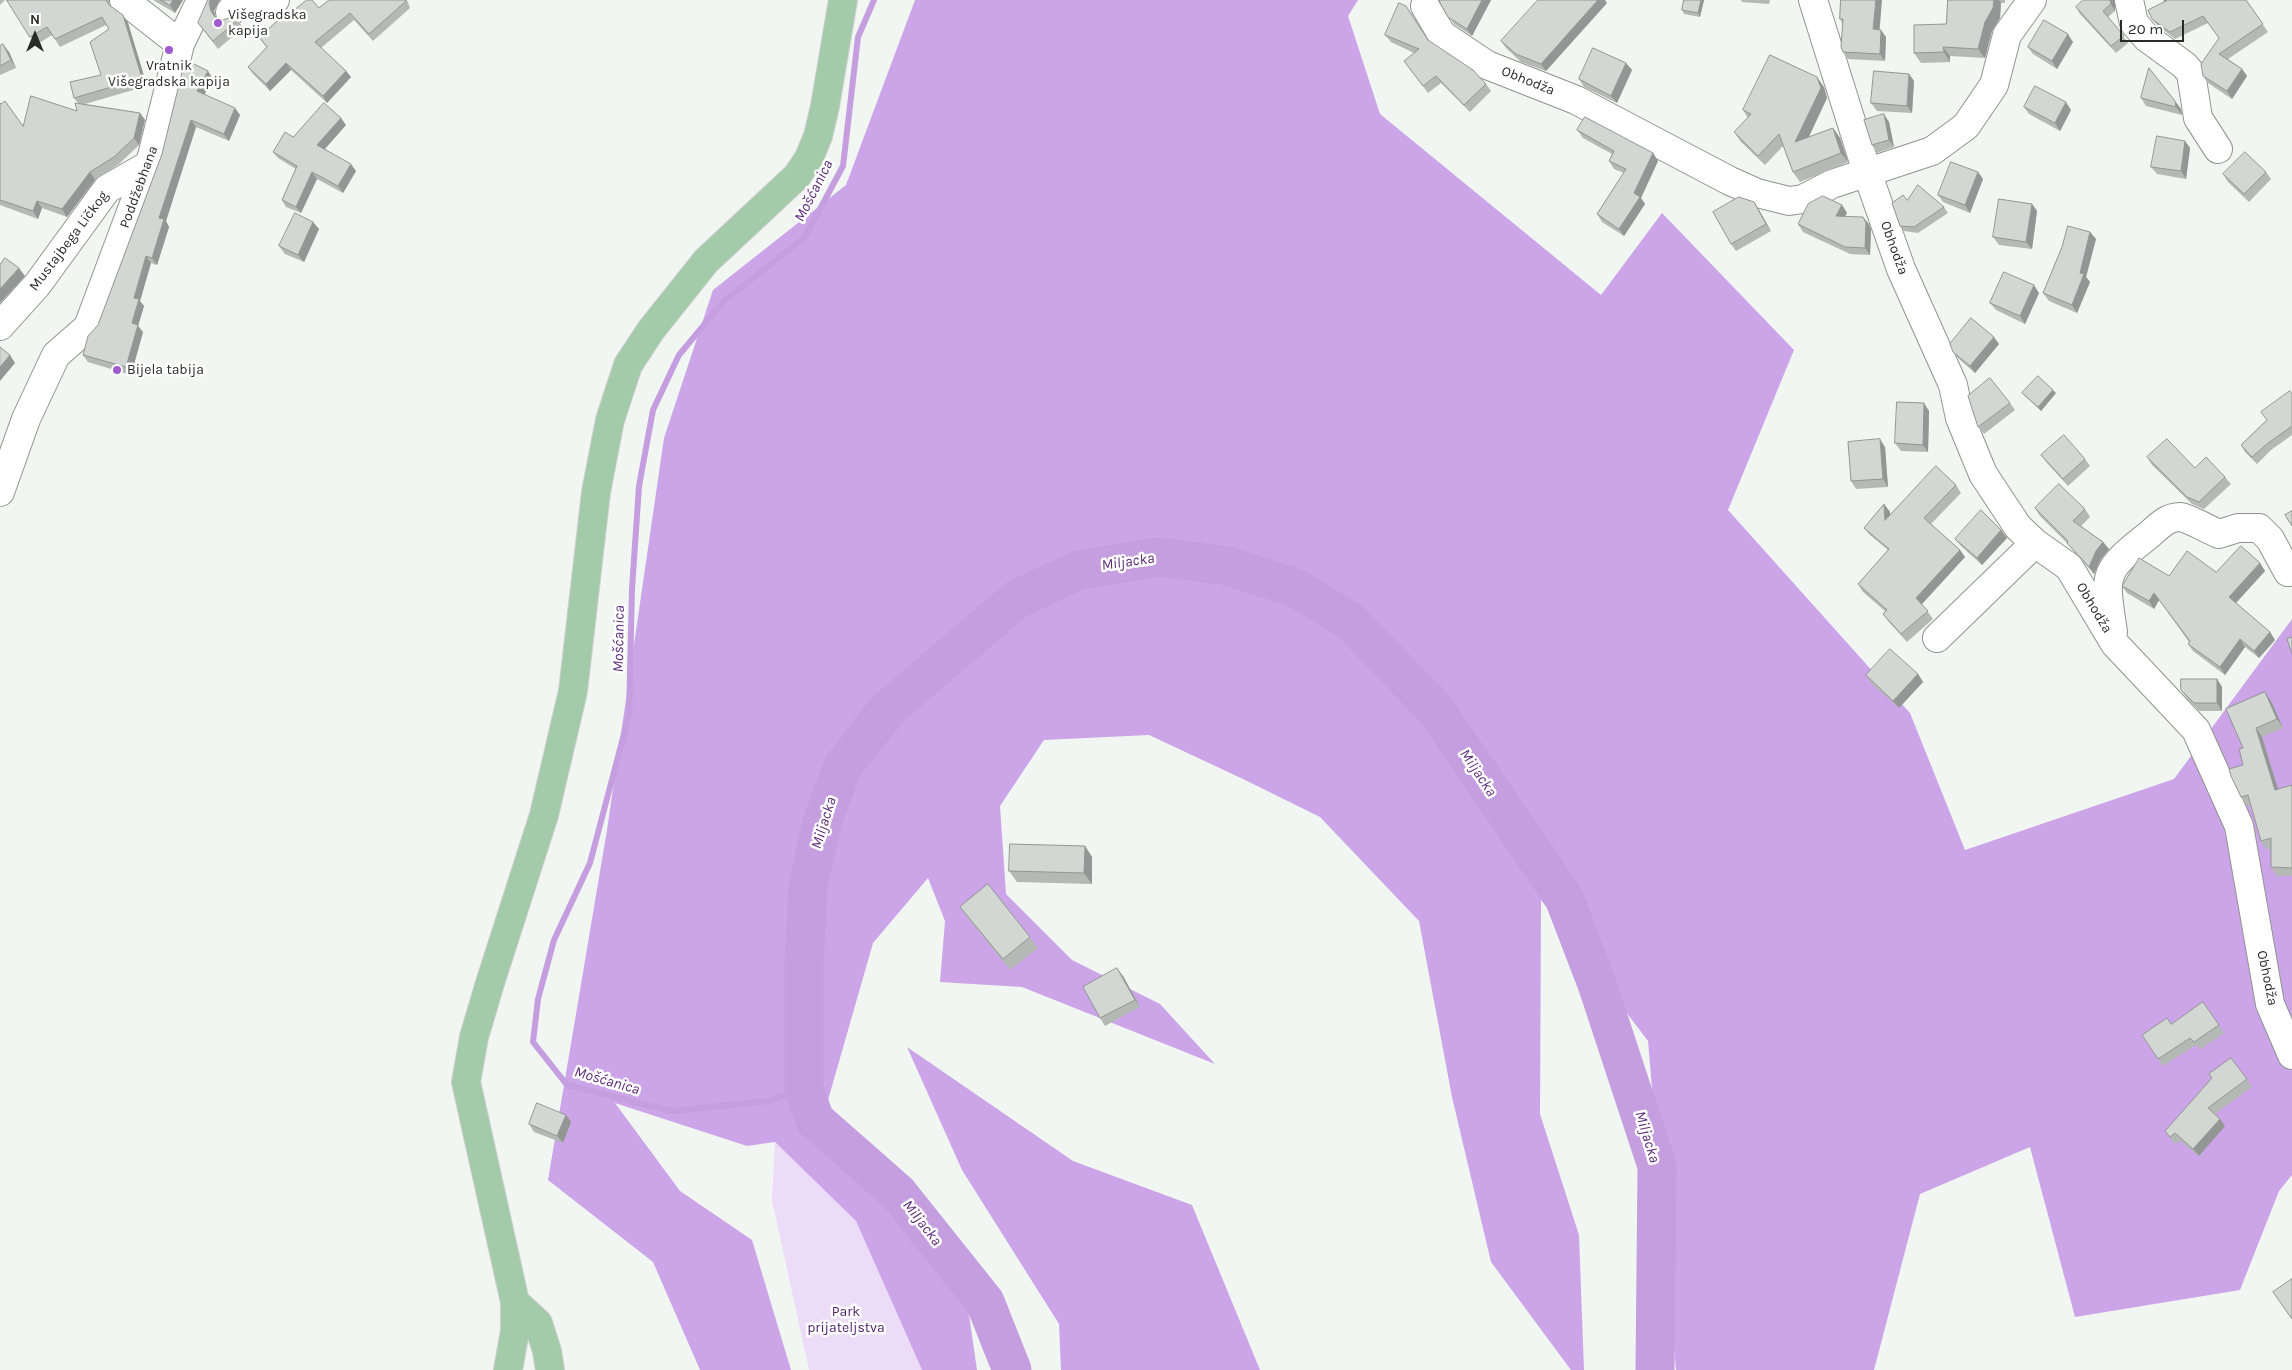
<!DOCTYPE html>
<html>
<head>
<meta charset="utf-8">
<style>
	body { margin:0 }
	#map { position:relative; width:2292px; height:1370px; overflow:hidden; background:#f1f6f2; font-family:Karla,sans-serif }
	canvas { display:block }
	.north { position:absolute; left:10px; top:10px; width:50px; height:50px; -webkit-text-stroke:4px #fff; paint-order:stroke; rotate:0deg; font-size:14px; font-weight:700; line-height:20px; text-align:center; color:#292b29 }
	.north::after { content:''; display:block; margin:auto; width:18px; height:22px; background:#292b29; clip-path:polygon(50% 0,100% 100%,50% 72%,0 100%) }
	.scale { position:absolute; left:2120px; top:20px; width:64px; height:22px; box-sizing:border-box; border:2px solid #292b29; border-top:0; padding-left:6px; font-size:15px; line-height:18px; white-space:nowrap; color:#292b29; -webkit-text-stroke:4px #fff; paint-order:stroke }
</style>
</head>
<body>
<div id="map">
<canvas width="2292" height="1370"></canvas>
<div class="north">N</div>
<div class="scale">20 m</div>
</div>
<script>
const ctx = document.querySelector('canvas').getContext('2d');
ctx.lineJoin = 'round';
function paint(path, color) { ctx.fillStyle = color; ctx.fill(path, 'evenodd'); }
function trace(path, color, width, dash) { ctx.strokeStyle = color; ctx.lineWidth = width; ctx.lineCap = dash ? 'butt' : 'round'; ctx.setLineDash(dash || []); ctx.stroke(path); }
function label(font, color, halo, rows, align = 'center') {
  ctx.font = font + ' Karla,sans-serif'; ctx.lineWidth = 5; ctx.setLineDash([]); ctx.textBaseline = 'middle'; ctx.strokeStyle = halo; ctx.fillStyle = color; for (const [text, x, y, turn = 0] of rows) {
    ctx.save(); ctx.translate(x, y); ctx.rotate((+turn || 0) * Math.PI / 180); ctx.textAlign = isNaN(turn) ? turn : align; if (halo) ctx.strokeText(text, 0, 0); ctx.fillText(text, 0, 0); ctx.restore();
  }
}
const green = new Path2D(`
	M775,1142L856,1221L922,1370H809L772,1200Z`);
const forest = new Path2D(`
	M915,0H1358L1348,16L1380,114L1601,295L1662,213L1794,350L1728,510L1910,713L1965,850L2174,779L2292,619V1175L2279,1191L2240,1290L2075,1317L2030,1147L1920,1194L1874,1370H1676L1648,1041L1541,900L1540,1114L1579,1235L1584,1370H1571L1491,1262L1452,1097L1419,921L1320,817L1243,779L1149,735L1044,740L1000,806L1006,894L1072,960L1160,1004L1215,1064L1022,987L940,982L945,921L928,878L873,943L824,1114L967,1301L977,1370H922L856,1221L775,1142L747,1146L615,1103L680,1191L752,1240L791,1370H700L653,1262L548,1180L607,830L664,438L713,290L846,185Z
	M907,1047L1073,1161L1192,1205L1260,1370H1061L1059,1324L962,1170Z`);
const stream = new Path2D(`
	M804,1089L769,1101L671,1111L567,1085L533,1042L538,999L554,940L590,863L629,715L632,589L639,486L653,410L679,355L724,301L805,237L843,166L858,37L874,0`);
const river = new Path2D(`
	M1012,1370L985,1302L898,1193L815,1120L804,1089V964L808,886L822,822L843,766L887,710L1017,599L1079,570L1159,557L1228,566L1296,588L1351,622L1435,709L1564,898L1597,984L1657,1166L1655,1370`);
const minor = new Path2D(`
	M124,0L180,44
	M249,0L261,3L275,0
	M1813,0L1867,172L1901,269L1953,385L1960,418L1983,474L2018,527L2035,543L2069,567L2115,644L2196,730L2239,826L2270,1004L2292,1055
	M2129,0L2134,23L2147,38L2184,65L2191,73L2198,118L2218,149
	M1425,6L1442,35L1487,65L1576,100L1730,181L1757,193L1789,201L1803,199L1832,184L1932,151L1966,126L1994,85L2007,35L2032,0
	M230,12L239,0
	M0,326L37,285L107,189L147,166
	M0,492L26,419L56,355L88,327L152,156L180,44L201,0
	M2113,632C2104,572 2102,572 2150,534C2159,526 2167,517 2180,517C2189,518 2209,530 2219,534L2238,528H2259L2270,539L2288,572
	M1937,638L2035,543`);
const major = new Path2D(`
	M515,1302L538,1323L547,1351L550,1370
	M508,1370L515,1331V1302L466,1082L474,1037L490,983L544,815L573,691L596,492L610,420L628,365L651,330L706,261L797,176L809,158L818,136L825,106L843,0`);
const wall = new Path2D(`
	M0,0H5L0,5Z
	M7,0H109V5L128,23L147,86L85,104L140,113L145,120L139,145L119,164L95,180L67,217L42,208L38,219L0,205V103L23,126L77,111L78,103L74,98L101,75L109,29L106,25L60,47L52,35L36,45Z
	M153,0H183L175,13Z
	M329,0H407L410,8L373,41L354,20L321,48L346,71L351,77L327,103L291,70L270,91L253,74L248,67L267,48L259,37L285,17L319,8Z
	M1439,0H1491L1472,36L1454,24Z
	M1684,0H1704L1700,17L1684,14L1682,10Z
	M1741,0H1770L1769,4L1742,2Z
	M1841,0L1879,29L1886,37L1885,61L1848,59L1843,52L1842,23L1840,19Z
	M1948,0H2005V3H2001L2000,18L1992,31L1985,58L1950,56V62L1921,63L1914,53L1946,24Z
	M2115,0V11L2108,17L2128,43L2116,53L2080,14L2076,7Z
	M2163,0H2246L2268,32L2228,59L2242,69L2247,76L2232,99L2208,83L2203,76L2219,38L2208,23L2175,39L2158,26L2152,19L2165,2Z
	M1607,3L1546,71L1521,62L1506,48L1501,41Z
	M214,11L216,17L223,20H238L243,28L218,49L198,23Z
	M1411,13L1429,41L1486,84L1491,91L1470,112L1441,83L1428,93L1404,61L1414,53L1391,42L1385,35Z
	M2073,42L2057,69L2033,54L2028,47Z
	M0,46L9,52L16,68L0,75Z
	M1626,63L1632,70L1617,103L1584,87L1579,79Z
	M1909,74L1914,81L1912,113L1877,111L1871,103Z
	M213,79L204,95L240,115L229,141L196,127L166,221L169,227L157,265L151,263L140,301L144,306L138,326L143,332L131,375L88,362L83,355L98,325L162,154Z
	M1824,87L1827,98L1809,137L1833,128L1840,138L1848,162L1800,182L1793,172L1783,146L1765,165L1741,142L1734,132L1748,118L1743,110Z
	M2141,98L2175,101L2181,109L2182,115L2146,106Z
	M2024,107L2071,110L2060,131L2029,114Z
	M1889,122L1894,147L1877,153L1872,145Z
	M346,125L325,149L356,171L343,193L317,179L301,213L286,207L282,200L296,169L278,158L273,152L293,137Z
	M1577,130L1653,153L1658,161L1641,198L1645,204L1624,236L1602,222L1597,214L1624,173L1614,169L1609,161L1612,154L1583,138Z
	M2185,141L2190,148L2186,179L2157,174L2151,167Z
	M1978,172L1983,179L1970,213L1943,202L1938,195Z
	M2266,172L2271,179L2249,202L2228,182L2223,174Z
	M1907,200L1944,207L1948,213L1918,233L1904,231L1900,226Z
	M1754,202L1759,210L1771,231L1736,251L1731,244Z
	M2032,204L2037,211L2032,249L1999,245L1993,237Z
	M1842,205L1847,213L1845,216L1869,224L1871,230L1870,255L1850,254L1803,232L1798,224Z
	M313,222L319,229L304,262L285,254L279,246Z
	M2090,232L2096,239L2086,277L2090,282L2077,313L2049,301L2043,293Z
	M2039,293L2025,324L1996,310L1990,303Z
	M1999,344L1975,373L1959,359L1953,352Z
	M2022,393H2056L2041,411L2025,396Z
	M2292,394V435L2271,450L2257,464L2245,452L2241,445L2267,420Z
	M2010,403L2015,410L1984,434L1978,427Z
	M1929,411L1928,452L1901,451L1895,443Z
	M1885,447L1888,487L1856,489L1851,481Z
	M2041,455L2085,459L2090,466L2068,486L2047,463Z
	M2147,457L2195,468L2225,477L2231,484L2204,509L2192,504L2152,465Z
	M1956,485L1961,493L1931,524L1960,550L1965,557L1922,604L1933,619L1907,642L1888,621L1883,614L1885,611L1863,592L1858,584L1888,550L1870,535L1864,528L1884,504L1890,512V515Z
	M2035,508L2085,509L2090,517L2081,526L2103,542L2109,549L2101,559L2094,574L2073,550L2067,543L2040,516Z
	M2001,530L2007,538L1982,565L1961,546L1955,539Z
	M2260,563L2265,571L2236,603L2270,632L2275,640L2259,658L2245,647L2225,675L2193,651L2188,644L2189,642L2159,600L2154,609L2127,593L2122,586L2169,576L2216,572Z
	M1918,674L1923,682L1899,708L1871,683L1866,675Z
	M2217,679L2222,687V711H2199L2186,697L2181,690Z
	M2265,692L2271,701L2283,728L2262,737L2278,789L2292,785V876H2277L2271,867V849L2267,850L2261,841L2251,804L2247,806L2241,797L2243,765V748Z
	M1085,846L1092,857V884L1017,882L1009,871Z
	M960,907L1030,937L1038,948L1010,970L968,918Z
	M1123,976L1140,1007L1105,1026L1100,1018Z
	M2203,1002L2224,1033L2199,1050L2196,1045L2163,1066L2142,1035L2171,1024Z
	M2231,1058L2252,1087L2215,1114L2220,1119L2225,1126L2199,1156L2180,1141L2175,1144L2165,1131Z
	M566,1115L571,1122L563,1143L534,1132L529,1124Z`);
const shadedWall = new Path2D(`
	M173,0H183L175,13L170,5Z
	M211,0H220L214,11L216,19L211,11L209,3Z
	M1482,0H1491L1472,36L1467,29Z
	M1598,0H1605L1607,3L1546,71L1541,64Z
	M1701,0H1704L1700,17L1698,13Z
	M1876,0H1882L1879,37L1873,29Z
	M1994,0H1999L2001,3L2000,18L1992,31L1985,58L1978,49L1985,22Z
	M2110,0H2115V11L2111,4Z
	M123,15L128,23L147,86L142,78Z
	M1881,30L1886,37L1885,61L1880,54Z
	M2068,34L2073,42L2057,69L2052,61Z
	M3,44L9,52L16,68L11,60Z
	M1943,47L1950,56V62L1944,52Z
	M286,63L291,70L270,91L266,84Z
	M1626,63L1632,70L1617,103L1611,96Z
	M2242,69L2247,76L2232,99L2227,91Z
	M208,71L213,79L202,99L197,91Z
	M346,71L351,77L327,103L323,96Z
	M1909,74L1914,81L1912,113L1907,106Z
	M1817,77L1824,87L1827,98L1802,151L1795,142Z
	M2175,101L2181,109L2182,115L2176,107Z
	M2066,102L2071,110L2060,131L2055,123Z
	M235,108L240,115L229,141L224,134Z
	M140,113L145,120L139,145L134,138Z
	M1884,114L1889,122L1894,147L1889,140Z
	M341,118L346,125L322,152L317,145Z
	M191,120L196,127L166,221L169,227L157,265L152,258L159,218Z
	M1833,128L1840,138L1848,162L1841,153Z
	M2185,141L2190,148L2186,179L2181,171Z
	M1653,153L1658,161L1641,198L1645,204L1624,236L1619,229L1634,193Z
	M351,164L356,171L343,193L338,186Z
	M90,172L95,180L67,217L62,209Z
	M312,172L317,179L301,213L296,207Z
	M1978,172L1983,179L1970,213L1965,205Z
	M37,201L42,208L38,219L33,211Z
	M1754,202L1759,210L1771,231L1766,224Z
	M2032,204L2037,211L2032,249L2026,242Z
	M1842,205L1847,213L1841,224L1836,216Z
	M1863,217L1869,224L1871,230L1870,255L1865,248Z
	M313,222L319,229L304,262L298,255Z
	M2090,232L2096,239L2086,277L2090,282L2077,313L2072,305Z
	M146,256L151,263L140,301L144,306L138,326L143,332L131,375L126,367L134,298Z
	M19,268L25,276L0,303V289Z
	M2034,285L2039,293L2025,324L2020,316Z
	M1994,337L1999,344L1975,373L1970,366Z
	M10,355L15,363L0,381V367Z
	M2053,390L2056,393L2041,411L2038,407Z
	M1924,403L1929,411L1928,452L1923,445Z
	M1880,439L1885,447L1888,487L1883,479Z
	M1884,504L1890,512L1891,527L1885,520Z
	M2001,530L2007,538L1982,565L1977,558Z
	M2103,542L2109,549L2101,559L2094,574L2089,567L2096,551Z
	M1960,550L1965,557L1921,605L1916,598Z
	M2260,563L2265,571L2234,605L2229,597Z
	M2154,593L2159,600L2154,609L2149,601Z
	M2270,632L2275,640L2259,658L2254,651Z
	M2240,639L2245,647L2225,675L2220,667Z
	M1918,674L1923,682L1899,708L1893,701Z
	M2217,679L2222,687V711L2217,703Z
	M2265,692L2271,701L2283,728L2277,719Z
	M2256,728L2262,737L2281,799L2275,790Z
	M1085,846L1092,857V884L1084,873Z
	M1117,968L1123,976L1140,1007L1135,1000Z
	M566,1115L571,1122L563,1143L557,1136Z
	M2220,1119L2225,1126L2199,1156L2193,1149Z`);
const building = new Path2D(`
	M7,0H106L109,5L123,15L142,78L74,98L70,82L101,75L90,42L109,29L102,17L55,39L47,27L30,37Z
	M161,0H173L170,5Z
	M208,0H211L209,3L211,11L215,17L223,20L234,16L238,20L213,41L198,23Z
	M307,0H312L319,8L329,0H405L406,1L369,34L350,13L315,42L346,71L323,96L286,63L266,84L248,67L267,47L259,37L283,16L285,17Z
	M1439,0H1482L1467,29L1448,17Z
	M1538,0H1598L1541,64L1516,54L1501,41Z
	M1684,0H1701L1698,13L1682,10Z
	M1841,0H1876L1873,29L1881,30L1880,54L1843,52L1841,47L1843,19H1840Z
	M1948,0H1994L1993,8L1985,22L1978,49L1943,47L1944,52L1914,53V25L1946,24Z
	M2083,0H2110L2111,4L2103,11L2124,36L2111,46L2076,7Z
	M2164,0H2246L2263,24L2219,54L2242,69L2227,91L2203,76L2201,64L2219,38L2203,16L2170,32L2152,19L2148,10L2166,1Z
	M1399,3L1406,6L1428,40L1473,70L1486,84L1464,105L1436,76L1423,86L1404,61L1419,49L1385,35Z
	M2044,20L2068,34L2052,61L2028,47Z
	M3,44L11,60L0,66V46Z
	M1593,48L1626,63L1611,96L1579,79Z
	M1770,55L1817,77L1821,88L1795,142L1833,128L1841,153L1793,172L1779,134L1758,156L1734,132L1751,114L1743,110Z
	M192,63L208,71L197,91L235,108L224,134L191,120L159,218L164,219L152,258L146,256L134,298L139,299L132,323L138,325L126,367L83,355L88,336L98,325L162,154L184,64Z
	M2149,68L2175,101L2176,107L2141,98Z
	M1874,71L1909,74L1907,106L1871,103Z
	M2035,86L2066,102L2055,123L2024,107Z
	M31,96L77,111L75,103L140,113L134,138L114,157L90,172L62,209L37,201L33,211L0,200V103L1,104L5,101L23,126Z
	M324,103L341,118L317,145L351,164L338,186L312,172L296,207L282,200L297,166L273,152L285,132L293,137Z
	M1884,114L1889,140L1872,145L1864,120Z
	M1585,117L1653,153L1634,193L1640,197L1619,229L1597,214L1626,169L1609,161L1614,151L1577,130Z
	M2157,136L2185,141L2181,171L2151,167Z
	M2245,152L2266,172L2244,194L2223,174Z
	M1951,162L1978,172L1965,205L1938,195Z
	M1918,185L1944,207L1914,227L1900,226L1892,203L1903,195L1907,200Z
	M1823,196L1842,205L1836,216L1863,217L1866,223L1865,248L1845,247L1798,224L1808,204Z
	M1739,197L1754,202L1766,224L1731,244L1713,212Z
	M1999,199L2032,204L2026,242L1993,237Z
	M295,213L313,222L298,255L279,246Z
	M2068,226L2090,232L2080,273L2084,274L2072,305L2043,293L2062,247Z
	M5,258L19,268L0,289V265Z
	M2004,272L2034,285L2020,316L1990,303Z
	M1971,318L1994,337L1970,366L1953,352L1950,344Z
	M0,347L10,355L0,367Z
	M2038,376L2053,390L2038,407L2022,393Z
	M1990,378L2010,403L1978,427L1968,396Z
	M2290,391L2292,394V426L2267,444L2252,457L2241,445L2267,420L2261,412Z
	M1897,402L1924,403L1923,445L1895,443Z
	M2064,435L2085,459L2063,479L2041,455Z
	M1880,439L1883,479L1851,481L1848,442Z
	M2167,439L2195,468L2206,457L2225,477L2199,502L2187,497L2147,457Z
	M1936,466L1956,485L1924,518L1960,550L1916,598L1928,611L1901,634L1883,614L1887,610L1858,584L1889,549L1864,528L1884,504L1885,520Z
	M2059,484L2085,509L2073,521L2103,542L2096,551L2089,567L2067,543L2068,541L2035,508Z
	M1981,510L2001,530L1977,558L1955,539Z
	M2292,511V526L2285,515Z
	M2241,546L2260,563L2229,597L2270,632L2254,651L2240,639L2220,667L2188,644L2190,641L2154,593L2149,601L2122,586L2139,558L2169,576L2187,551L2216,572Z
	M2292,637V654L2287,639Z
	M1890,649L1918,674L1893,701L1866,675Z
	M2181,679H2217V703H2194L2181,690Z
	M2265,692L2277,719L2256,728L2275,790L2292,785V868L2271,867V838L2261,841L2248,795L2241,797L2231,776L2229,769L2243,765L2239,749L2243,748L2226,709Z
	M1010,844L1085,846L1084,873L1009,871Z
	M988,884L1030,937L1003,959L960,907Z
	M1117,968L1135,1000L1100,1018L1083,987Z
	M2203,1002L2219,1025L2194,1042L2190,1038L2158,1059L2142,1035L2167,1018L2171,1024Z
	M2231,1058L2247,1079L2208,1108L2220,1119L2193,1149L2175,1133L2170,1137L2165,1131L2212,1078L2209,1074Z
	M537,1103L566,1115L557,1136L529,1124Z
	M2292,1279V1319L2273,1292Z`);
const markers = [
	[218,23,5,"#a15ace"],
	[169,50,5,"#a15ace"],
	[117,370,5,"#a15ace"]
];
const poiNames = [
	["Višegradska",228,15],
	["kapija",228,31],
	["Vratnik",169,66,"center"],
	["Višegradska kapija",169,82,"center"],
	["Bijela tabija",127,370]
];
const streetNames = [
	["Obhodža",1528,81,22],
	["Poddžebhana",139,187,-70],
	["Mustajbega Ličkog",69,241,-53],
	["Obhodža",1894,248,70],
	["Obhodža",2094,608,59],
	["Obhodža",2267,978,78]
];
const parkNames = [
	["Park",846,1312],
	["prijateljstva",846,1328]
];
const waterNames = [
	["Mošćanica",814,191,-63],
	["Miljacka",1128,562,-8],
	["Mošćanica",619,639,-89],
	["Miljacka",1478,773,56],
	["Miljacka",824,823,-73],
	["Mošćanica",607,1081,16],
	["Miljacka",1647,1137,73],
	["Miljacka",922,1223,52]
];
paint(green, '#ecdcf8');
paint(forest, '#cba5e7');
trace(stream, '#c49edf', 6);
trace(river, '#c49edf', 39);
trace(minor, '#909490', 30);
trace(major, '#d0d0d0', 30);
trace(minor, '#fff', 28);
trace(major, '#a3caa9', 28);
paint(wall, '#b5b9b5');
paint(shadedWall, '#939694');
paint(building, '#d2d7d3');
trace(building, '#939694', 1);
for (const [x, y, r, color] of markers) { const dot = new Path2D(); dot.arc(x, y, r, 0, 2 * Math.PI); ctx.fillStyle = color; ctx.fill(dot); trace(dot, '#fff', 2); }
label('14px', '#292b29', '#fff', poiNames, 'left');
label('14px', '#292b29', '#fff', streetNames);
label('14px', '#4e1e6a', '#fff', parkNames);
label('italic 15px', '#5c2c79', '#fff', waterNames);
</script>
</body>
</html>
